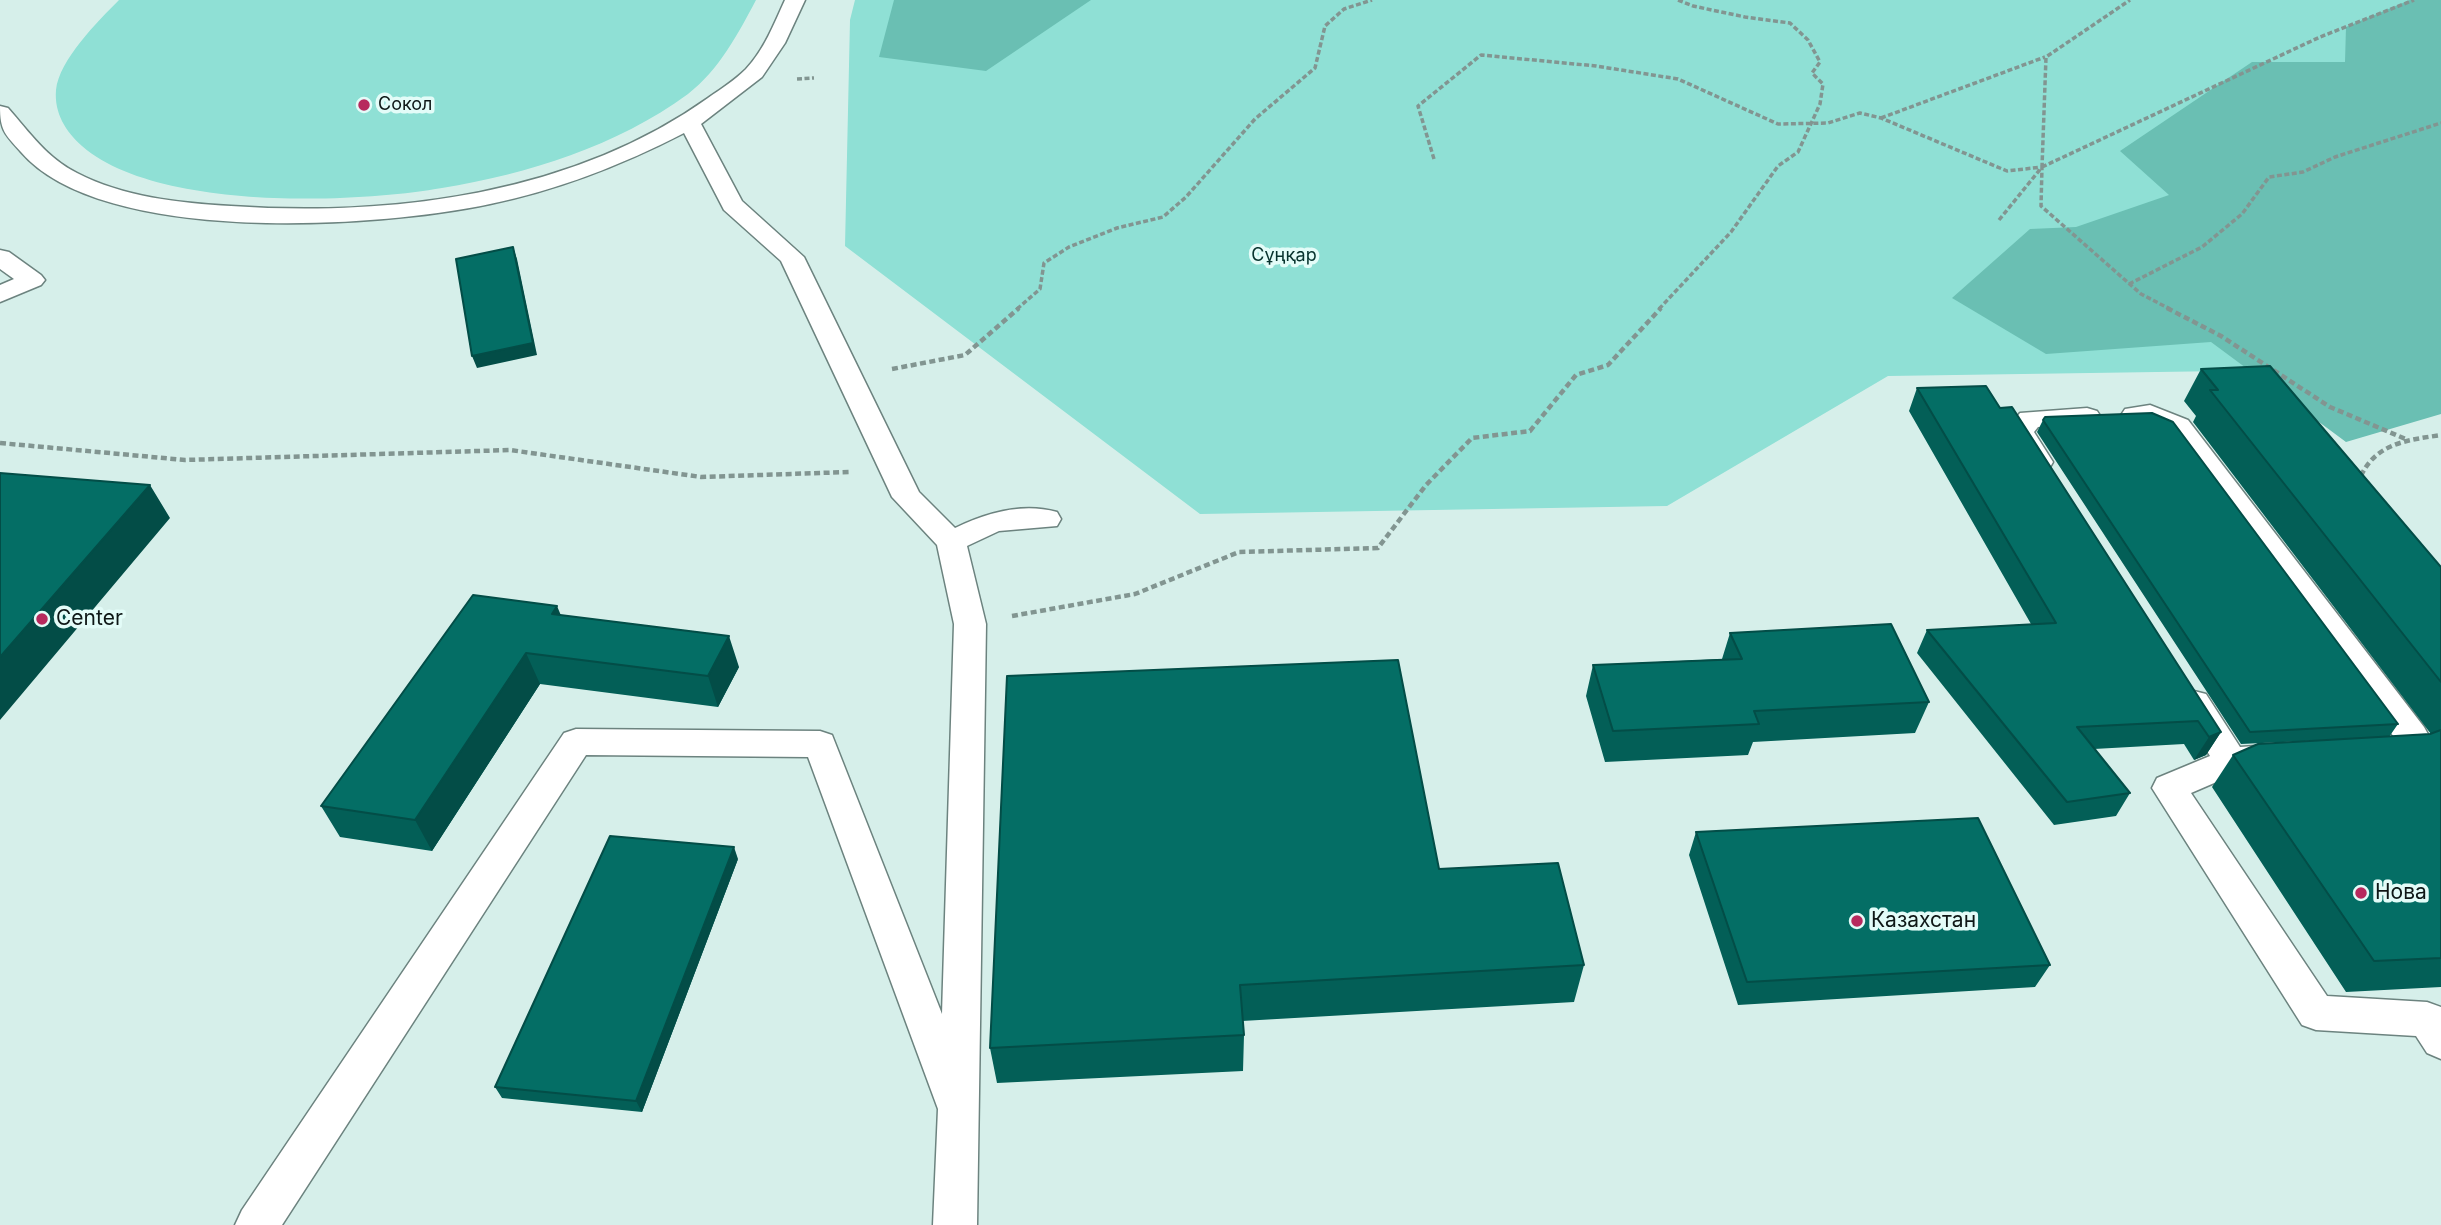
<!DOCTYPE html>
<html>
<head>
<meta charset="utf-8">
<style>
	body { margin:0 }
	canvas { display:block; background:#d6efea }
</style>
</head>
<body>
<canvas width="2441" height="1225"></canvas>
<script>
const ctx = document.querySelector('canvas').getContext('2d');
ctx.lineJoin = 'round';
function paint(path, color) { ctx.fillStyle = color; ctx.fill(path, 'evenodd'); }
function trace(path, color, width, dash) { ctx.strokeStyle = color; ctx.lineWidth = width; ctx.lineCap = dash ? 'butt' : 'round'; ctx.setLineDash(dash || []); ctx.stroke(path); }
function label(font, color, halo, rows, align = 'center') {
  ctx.font = font + ' Inter,sans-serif'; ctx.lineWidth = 7; ctx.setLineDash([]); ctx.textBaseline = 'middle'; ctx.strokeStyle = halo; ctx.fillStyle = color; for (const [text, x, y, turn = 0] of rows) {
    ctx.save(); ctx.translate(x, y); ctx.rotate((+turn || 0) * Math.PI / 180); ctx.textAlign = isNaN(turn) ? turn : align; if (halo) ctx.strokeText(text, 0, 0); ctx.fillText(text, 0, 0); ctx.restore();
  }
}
const green = new Path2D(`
	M119,0H756C738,34 719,70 688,94C617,146 528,174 442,188C350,204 155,210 82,146C66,132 54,113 56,90C59,60 98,21 119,0Z
	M855,0H2441L2292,370L1888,376L1667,506L1200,514L845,246L850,20Z`);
const forest = new Path2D(`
	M894,0H1091L986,71L879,57Z
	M2410,0H2441V414L2346,442L2211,342L2046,354L1952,298L2030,229L2076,227L2169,195L2120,151L2252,62H2345L2346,27Z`);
const pathFar1 = new Path2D(`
	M797,79L814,78
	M1881,118L2045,57
	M1434,159L1418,106L1481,55L1596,66L1678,79L1778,124L1828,123L1860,113L1881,118L2007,171L2042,167L2041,206L2141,294L2170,309
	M2042,167L2320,37L2414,0
	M1999,220L2042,167L2046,57L2130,0
	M2129,284L2202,247L2242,214L2269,177L2303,172L2335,157L2441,123
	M1017,309L1040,289L1044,263L1069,247L1117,228L1163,217L1186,197L1255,119L1315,68L1325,26L1344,9L1372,0
	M1659,309L1731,232L1778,166L1798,152L1820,104L1823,84L1812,73L1820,62L1808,40L1790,23L1745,17L1693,6L1678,0`);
const path = new Path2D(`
	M2167,308L2221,336L2330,407L2408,440
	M892,369L965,355L1019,308
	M0,443L185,460L510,450L701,477L849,472
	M2361,476C2376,443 2408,440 2441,435
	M1012,616L1135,594L1239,552L1378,548L1426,485L1472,438L1530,431L1576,375L1608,365L1661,308`);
const service = new Path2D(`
	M785,0H805L785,43L762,77L701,124L742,201L804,257L919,492L955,528C986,513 1022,502 1057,512L1061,519L1057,526L999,531L967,546L986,624L977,1225H933L938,1109L808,757L586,755L282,1225H235L242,1210L564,733L576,729L820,731L832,735L942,1014L954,624L937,545L892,497L781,261L724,210L684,133C622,165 558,190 490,204C378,228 102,246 21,152C5,134 0,131 0,106L8,108C30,133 47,158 77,173C123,197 180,203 231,206C394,217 573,194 708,98C721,89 735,80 746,69C764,50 774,24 785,0Z
	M0,250L9,252L41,275L45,280L41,285L0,302V285L14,279L0,269Z
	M2150,405L2188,420L2424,727L2429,736L2416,760L2379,766L2367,762L2362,753L2367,744L2394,737L2168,432L2147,423L2125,421L2121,415L2125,409Z
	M2087,408L2097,411L2101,417L2097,423L2038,427L2034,432L2053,462L2049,469L2039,471L2029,469L2005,431L2020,413Z
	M2194,691L2206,694L2240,747L2271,745L2283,749L2288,758L2283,767L2271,771L2235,774L2191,793L2327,996L2427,1002L2441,1007V1059L2427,1053L2416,1036L2316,1030L2302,1025L2152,788L2157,778L2210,756L2177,703L2182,694Z`);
const wall = new Path2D(`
	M2201,369L2441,567V987L2346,992L2212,787L2233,755L2431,734L2193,422L2196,416L2184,401Z
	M1917,388L2000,408L2221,732L2206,755L2194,760L2184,744L2094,749L2130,793L2116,816L2054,825L1917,653L1927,630L2031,624L1909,411Z
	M2043,420L2398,724L2389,737L2241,744L2037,432Z
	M561,615L739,667L718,707L540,684L432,851L340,837L321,806Z
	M1730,633L1929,702L1915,733L1753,742L1748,755L1605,762L1586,696L1593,665L1722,659Z
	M1696,832L2050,965L2035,987L1738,1005L1689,855Z
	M738,859L642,1112L502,1098L495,1087Z
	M1439,869L1584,965L1574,1002L1242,1021L1244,1035L1243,1071L997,1083L990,1048Z`);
const shadedWall = new Path2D(`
	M513,247L517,259L537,355L477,368L472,356Z
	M150,485L170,518L0,720V657Z
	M557,606L570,637L552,614Z
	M729,636L739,667L718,707L708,676Z
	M526,653L540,684L432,851L415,820Z
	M2221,732L2206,755L2194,760L2209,737Z
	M734,847L738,859L642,1112L636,1101Z`);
const building = new Path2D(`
	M513,247L533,343L472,356L456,259Z
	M2270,366L2441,567V682L2210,390H2218L2201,369Z
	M1986,386L2000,408L2012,407L2221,732L2209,737L2198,721L2077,727L2130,793L2067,802L1927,630L2056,623L1917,388Z
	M2152,413L2173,422L2398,724L2250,732L2043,420L2045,417Z
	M0,473L150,485L0,657Z
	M473,595L557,606L552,614L729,636L708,676L526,653L415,820L321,806Z
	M1891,624L1929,702L1754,711L1759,724L1613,731L1593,665L1742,659L1730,633Z
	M1398,660L1439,869L1558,863L1584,965L1240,985L1244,1035L990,1048L1007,676Z
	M2441,730V958L2374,961L2233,755L2258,744L2430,734Z
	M1978,818L2050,965L1747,982L1696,832Z
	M610,836L734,847L636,1101L495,1087Z`);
const markers = [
	[364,105,7,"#b7295d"],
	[42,619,7,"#b7295d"],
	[2361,893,7,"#b7295d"],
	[1857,921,7,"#b7295d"]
];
const farPoinames = [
	["Сокол",378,105]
];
const farParknames = [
	["Сұңқар",1284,256]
];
const poiNames = [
	["Center",56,619],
	["Нова",2375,893],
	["Казахстан",1871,921]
];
paint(green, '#8fe0d5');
paint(forest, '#6abfb3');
trace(service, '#6c837f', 3);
trace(pathFar1, '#829591', 3.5, [5, 2.5]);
trace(path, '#829591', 4.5, [6, 3.5]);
paint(service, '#fff');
paint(wall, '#035f57');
paint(shadedWall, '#034d47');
paint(building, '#046e65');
trace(building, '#034d47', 2);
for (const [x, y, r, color] of markers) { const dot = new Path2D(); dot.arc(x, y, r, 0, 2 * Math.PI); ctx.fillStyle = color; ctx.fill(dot); trace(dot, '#e3fcf8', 2.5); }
label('18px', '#0e1716', '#e3fcf8', farPoinames, 'left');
label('18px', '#07322d', '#e3fcf8', farParknames);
label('21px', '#0e1716', '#e3fcf8', poiNames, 'left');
</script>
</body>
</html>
